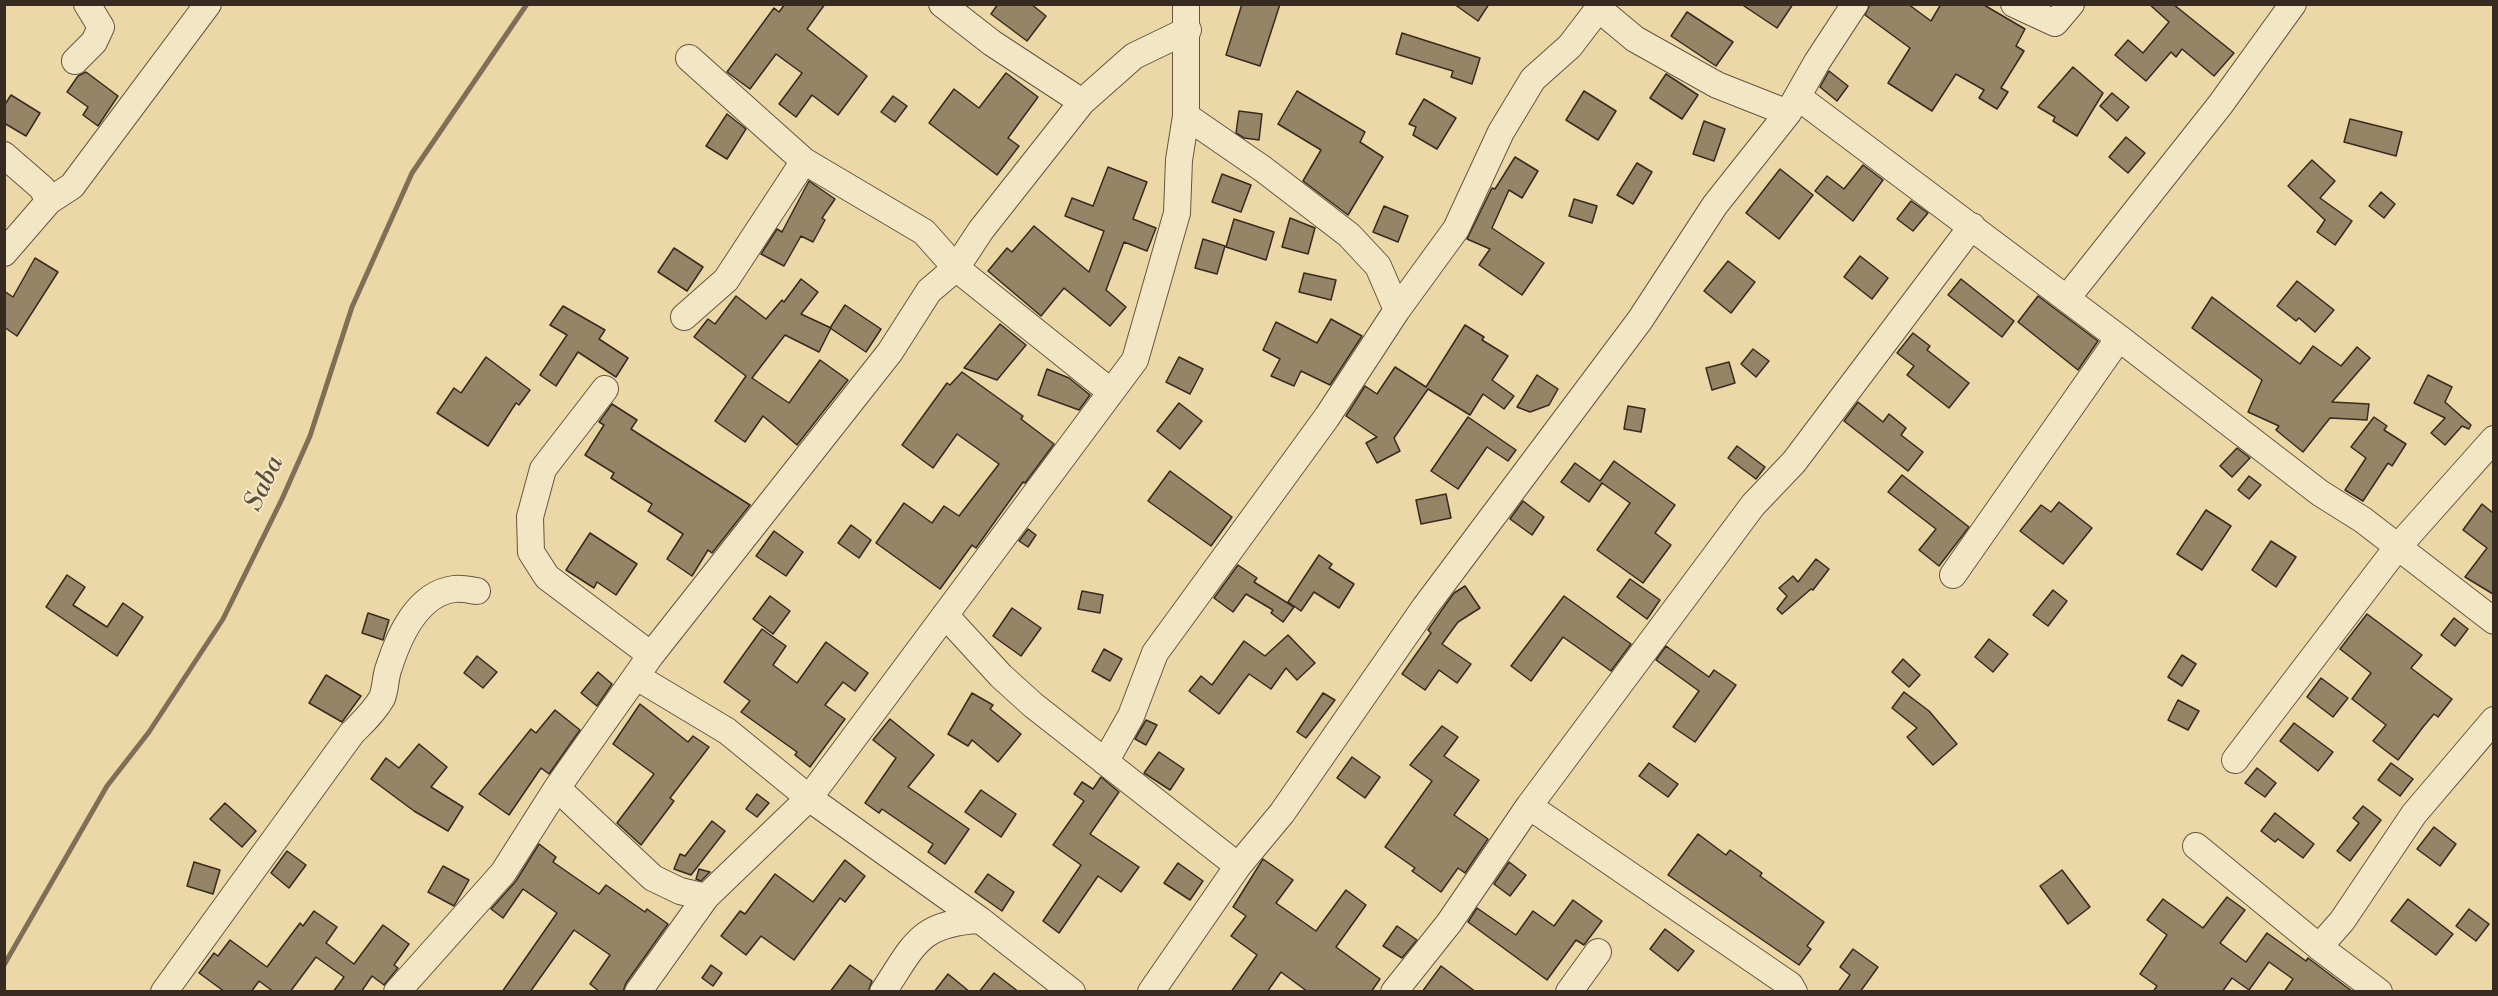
<!DOCTYPE html>
<html>
<head>
<meta charset="utf-8">
<style>
	body { margin:0 }
	#map { position:relative; width:2498px; height:996px; overflow:hidden; background:#ecd8a6; font-family:"Libre Bodoni",serif }
	canvas { display:block }
	.frame { position:absolute; inset:0; border:6px solid #372a21; pointer-events:none }
</style>
</head>
<body>
<div id="map">
<canvas width="2498" height="996"></canvas>
<div class="frame"></div>
</div>
<script>
const ctx = document.querySelector('canvas').getContext('2d');
ctx.lineJoin = 'round';
function trace(path, color, width, dash) { ctx.strokeStyle = color; ctx.lineWidth = width; ctx.lineCap = dash ? 'butt' : 'round'; ctx.setLineDash(dash || []); ctx.stroke(path); }
function paint(path, color) { ctx.fillStyle = color; ctx.fill(path, 'evenodd'); }
function label(font, color, halo, rows, align = 'center') {
  ctx.font = font + ' "Libre Bodoni",serif'; ctx.lineWidth = 4.5; ctx.setLineDash([]); ctx.textBaseline = 'middle'; ctx.strokeStyle = halo; ctx.fillStyle = color; for (const [text, x, y, turn = 0] of rows) {
    ctx.save(); ctx.translate(x, y); ctx.rotate((+turn || 0) * Math.PI / 180); ctx.textAlign = isNaN(turn) ? turn : align; if (halo) ctx.strokeText(text, 0, 0); ctx.fillText(text, 0, 0); ctx.restore();
  }
}
const stream = new Path2D(`
	M4,965L107,786L149,732L223,619L282,499L310,436L352,307L412,173L527,4`);
const building = new Path2D(`
	M785,4H825L807,29L867,76L838,115L812,95L796,117L779,104L802,73L776,54L750,89L727,72L774,8L779,12Z
	M998,4H1031L1046,16L1027,41L991,14Z
	M1242,4H1280L1260,66L1226,55Z
	M1454,4H1489L1478,21Z
	M1741,4H1793L1777,28Z
	M1908,4L1931,21L1941,4L1984,5L2025,29L2016,46L2024,51L2001,88L2008,92L1997,109L1979,98L1984,90L1956,74L1932,111L1888,83L1910,48L1865,15L1870,4Z
	M2149,4H2173L2234,53L2214,76L2182,49L2176,57L2171,52L2146,81L2115,55L2128,40L2143,53L2169,22Z
	M1687,12L1733,42L1716,66L1671,36Z
	M1402,33L1480,58L1472,84L1451,77L1453,71L1396,54Z
	M2073,67L2103,93L2077,136L2053,121L2055,117L2038,107Z
	M1829,71L1848,86L1837,101L1820,87Z
	M86,72L118,96L98,126L83,115L88,107L67,92L78,76Z
	M1006,73L1038,97L1008,138L1019,146L997,175L929,123L954,89L979,108Z
	M1666,74L1698,95L1682,119L1650,98Z
	M1297,91L1365,132L1360,142L1383,157L1348,215L1303,181L1321,150L1278,124Z
	M1584,91L1616,111L1598,140L1566,120Z
	M2112,93L2129,107L2117,121L2100,106Z
	M11,95L40,113L26,136L4,123V106Z
	M893,96L907,106L895,122L881,112Z
	M1424,99L1456,118L1437,149L1413,135L1416,127L1409,124Z
	M1239,111L1262,114L1259,140L1244,138L1236,133Z
	M727,114L746,129L727,159L706,146Z
	M2350,119L2402,132L2396,156L2344,142Z
	M1704,121L1725,129L1714,161L1693,154Z
	M2126,137L2145,153L2128,173L2109,157Z
	M1515,157L1538,171L1522,198L1509,190L1492,228L1544,263L1522,295L1479,265L1490,249L1467,239L1492,188L1495,189Z
	M2312,160L2335,181L2320,198L2352,221L2335,245L2317,232L2325,220L2288,186Z
	M1637,163L1652,172L1633,204L1617,195Z
	M1863,165L1883,180L1853,221L1815,191L1827,176L1844,189Z
	M1108,167L1147,182L1133,219L1156,228L1147,251L1124,242L1106,290L1126,307L1110,326L1064,288L1041,316L988,271L1007,248L1012,252L1034,226L1089,272L1104,231L1065,216L1072,198L1093,206Z
	M1780,169L1813,195L1779,239L1746,213Z
	M1222,174L1251,185L1241,212L1212,202Z
	M809,181L835,199L822,218L825,220L813,242L801,236L784,266L761,254L777,229L782,232Z
	M2381,192L2395,204L2384,218L2369,206Z
	M1574,199L1597,206L1592,223L1569,216Z
	M1911,201L1928,213L1913,231L1897,219Z
	M1384,206L1408,216L1398,242L1373,232Z
	M1290,218L1315,228L1308,254L1282,247Z
	M1234,219L1274,232L1266,260L1226,247Z
	M1203,239L1225,246L1217,274L1195,268Z
	M674,248L703,267L687,291L658,272Z
	M1860,256L1888,278L1872,299L1844,277Z
	M35,258L58,272L17,336L4,327V291L13,297Z
	M1728,261L1755,282L1731,313L1704,291Z
	M1304,273L1336,280L1331,300L1299,292Z
	M801,279L818,292L801,314L831,328L819,352L785,335L752,378L789,403L820,360L848,380L797,445L763,416L745,442L715,421L746,376L694,337L708,319L715,324L736,296L766,319L782,300L784,302Z
	M1961,279L2014,321L2002,337L1948,295Z
	M2297,281L2334,310L2315,332L2299,318L2296,321L2277,306Z
	M2038,296L2098,341L2078,370L2018,322Z
	M2212,297L2300,364L2313,346L2341,366L2357,347L2370,358L2332,402L2369,404L2367,420L2330,418L2303,452L2276,430L2279,426L2248,412L2262,380L2192,328Z
	M845,305L881,329L866,352L830,328Z
	M563,306L605,330L599,339L628,358L616,377L578,352L556,386L540,375L567,335L550,325Z
	M1331,319L1362,336L1330,385L1301,371L1294,386L1271,376L1280,359L1263,350L1276,322L1317,343Z
	M1000,324L1026,345L997,380L964,368Z
	M1465,325L1484,337L1482,340L1508,356L1492,380L1514,396L1504,409L1483,394L1470,415L1428,389L1394,438L1400,451L1377,463L1366,443L1377,437L1346,416L1365,386L1377,394L1395,367L1426,387Z
	M1913,333L1930,346L1927,350L1969,383L1949,408L1907,375L1914,366L1897,353Z
	M1753,349L1769,361L1756,377L1741,364Z
	M486,357L530,390L519,405L516,403L488,446L437,413L454,388L461,393Z
	M1179,357L1203,369L1190,394L1166,382Z
	M1729,362L1735,383L1712,390L1706,368Z
	M1047,369L1069,378L1090,395L1079,410L1038,395Z
	M962,372L1023,416L1021,419L1054,444L1025,483L1023,482L976,548L972,545L940,589L876,543L904,503L932,523L944,506L959,516L999,464L957,434L933,468L902,445L947,383L950,385Z
	M1537,375L1558,389L1549,405L1530,412L1517,407Z
	M2428,375L2452,387L2445,402L2471,425L2469,429L2462,426L2445,445L2431,433L2445,418L2414,403Z
	M1858,402L1883,422L1889,414L1906,428L1901,435L1923,452L1908,471L1844,421Z
	M1179,403L1202,421L1180,449L1157,431Z
	M612,404L637,420L631,429L750,505L712,553L708,550L692,576L667,559L683,534L648,511L652,504L611,478L614,473L585,455L604,425L599,422Z
	M1628,406L1645,409L1641,432L1624,429Z
	M1468,417L1516,450L1508,461L1487,447L1458,489L1431,471Z
	M2374,417L2387,426L2384,430L2406,444L2392,466L2388,463L2363,501L2345,490L2366,458L2351,447Z
	M1737,446L1765,467L1756,479L1728,458Z
	M2237,448L2250,458L2232,477L2220,466Z
	M1614,461L1675,505L1655,533L1671,545L1643,583L1597,550L1630,503L1602,483L1589,502L1561,482L1575,463L1600,481Z
	M1170,471L1232,517L1211,546L1148,501Z
	M1902,475L1969,527L1939,566L1919,550L1936,529L1888,492Z
	M2249,476L2261,485L2249,499L2238,490Z
	M1446,494L1451,518L1421,524L1416,500Z
	M1523,501L1544,517L1532,535L1510,519Z
	M2059,502L2092,528L2063,564L2020,531L2041,505L2051,512Z
	M2482,504L2493,513V594L2465,577L2487,548L2463,530Z
	M2206,510L2231,526L2202,570L2177,554Z
	M851,525L871,540L859,558L838,543Z
	M1028,529L1036,535L1028,547L1019,541Z
	M774,531L803,552L786,576L756,556Z
	M590,533L637,564L616,595L597,582L594,588L566,570Z
	M2271,541L2296,557L2276,587L2252,570Z
	M1319,555L1332,564L1329,568L1354,584L1339,608L1314,592L1301,611L1288,602Z
	M1816,559L1829,569L1813,590L1811,589L1782,614L1777,609L1787,596L1779,588L1793,576L1798,582Z
	M1238,565L1257,578L1254,582L1294,607L1283,622L1271,613L1273,610L1246,594L1233,612L1214,598Z
	M67,575L85,587L73,605L107,627L123,603L143,617L117,656L46,607Z
	M1630,579L1660,600L1647,619L1617,597Z
	M1465,586L1480,608L1458,622L1442,644L1471,664L1457,683L1439,670L1425,690L1402,674L1431,633L1428,630L1446,604L1454,593Z
	M2053,590L2067,601L2048,626L2033,615Z
	M1082,591L1103,595L1100,613L1078,609Z
	M770,596L790,611L773,634L753,619Z
	M1564,596L1631,644L1611,671L1563,637L1531,681L1511,666Z
	M1012,608L1041,628L1021,656L993,636Z
	M368,613L389,620L383,640L362,633Z
	M2367,614L2422,655L2411,668L2452,699L2438,717L2434,714L2423,727L2398,760L2373,741L2386,725L2352,699L2371,673L2340,649Z
	M2454,618L2468,629L2455,646L2441,635Z
	M762,629L786,646L773,665L797,683L826,642L868,673L855,691L843,682L825,705L845,719L810,767L795,755L797,752L741,712L750,701L724,682Z
	M1288,635L1315,663L1297,680L1286,668L1271,689L1249,674L1219,714L1189,691L1201,676L1212,685L1244,641L1265,656Z
	M1989,639L2008,654L1993,672L1975,657Z
	M1666,646L1709,677L1714,670L1736,685L1695,742L1673,727L1699,691L1656,660Z
	M1104,649L1122,659L1110,681L1092,671Z
	M2182,655L2196,664L2182,686L2168,677Z
	M477,656L497,672L483,688L464,673Z
	M1903,659L1920,675L1909,687L1892,672Z
	M598,672L612,684L597,706L581,693Z
	M326,675L361,696L342,722L309,703Z
	M2321,678L2348,698L2333,717L2307,697Z
	M1904,692L1929,711L1957,744L1933,765L1907,737L1917,728L1892,708Z
	M972,693L993,705L990,709L1021,734L998,762L972,740L968,746L948,734Z
	M1323,693L1335,700L1306,738L1297,732Z
	M2178,700L2199,711L2188,730L2168,720Z
	M640,704L688,742L693,736L709,747L670,798L674,801L641,845L617,823L654,774L613,744Z
	M555,710L580,730L549,774L541,768L509,815L479,794L531,729L536,733Z
	M890,719L934,755L908,787L969,829L945,864L928,852L933,844L882,809L879,813L865,803L896,758L873,740Z
	M1146,720L1157,725L1146,745L1135,739Z
	M2294,723L2333,752L2318,771L2280,741Z
	M1442,726L1458,737L1444,756L1479,780L1454,815L1488,839L1465,873L1458,868L1441,892L1412,871L1415,868L1385,847L1432,781L1410,765Z
	M419,744L447,767L431,787L463,807L448,831L414,811L371,779L386,758L399,768Z
	M1159,752L1184,769L1170,790L1144,773Z
	M1352,757L1380,777L1365,798L1337,778Z
	M1649,763L1678,784L1668,797L1639,776Z
	M2391,763L2413,779L2400,796L2378,780Z
	M2257,768L2276,783L2265,797L2245,783Z
	M1101,777L1119,792L1090,834L1139,867L1121,892L1098,876L1059,933L1043,921L1081,865L1053,845L1084,801L1074,794L1082,782L1093,789Z
	M981,790L1016,814L1001,837L965,812Z
	M757,794L769,803L757,817L746,809Z
	M225,803L256,831L242,847L210,819Z
	M2363,806L2381,820L2350,861L2337,851L2359,823L2353,818Z
	M2275,813L2314,844L2303,858L2278,839L2275,842L2261,831Z
	M712,821L725,831L691,875L674,869L680,854L685,856Z
	M2434,827L2456,844L2440,866L2417,849Z
	M1698,834L1726,855L1730,850L1762,873L1760,876L1824,922L1807,946L1811,949L1799,965L1668,875Z
	M539,844L556,857L553,862L599,894L606,885L645,912L647,909L668,924L626,983L623,992H600L590,984L610,955L574,930L530,992H502L557,913L523,889L503,918L491,909L516,881Z
	M287,851L306,865L289,888L271,873Z
	M1263,859L1293,880L1276,903L1316,931L1346,890L1366,905L1336,947L1380,979L1371,992H1308L1281,972L1267,992H1231L1257,955L1231,936L1246,916L1233,907Z
	M845,860L865,876L845,902L840,898L794,960L761,936L746,955L721,936L740,911L745,914L775,874L813,902Z
	M194,862L220,870L213,894L187,886Z
	M1509,862L1526,875L1510,896L1494,884Z
	M1178,863L1203,881L1190,900L1164,883Z
	M443,866L469,880L454,906L428,892Z
	M699,869L710,872L701,881L696,879Z
	M2062,870L2090,907L2068,924L2040,886Z
	M988,874L1014,892L1002,911L975,892Z
	M2227,897L2245,910L2220,943L2246,962L2267,933L2306,961L2308,958L2353,992H2284L2293,979L2269,962L2249,990L2232,978L2222,992H2153L2157,986L2140,974L2167,935L2147,920L2163,899L2203,928Z
	M2408,899L2453,934L2436,955L2391,921Z
	M1573,900L1602,921L1584,945L1576,940L1547,980L1468,922L1477,908L1516,935L1533,911L1554,926Z
	M2469,909L2489,924L2476,941L2456,926Z
	M314,911L337,927L326,943L354,964L383,925L409,944L394,965L398,968L384,985L372,976L361,992H333L344,977L316,957L290,992H274L259,981L251,992H225L199,973L214,953L218,956L230,940L267,967L300,923L303,926Z
	M1397,926L1417,940L1402,958L1383,946Z
	M1665,929L1694,951L1678,971L1650,949Z
	M1853,949L1878,967L1860,992H1838L1850,975L1840,967Z
	M711,965L722,973L713,986L702,978Z
	M850,965L872,981L868,992H830Z
	M1441,966L1476,992H1422Z
	M994,973L1019,992H979Z
	M948,974L970,992H934Z`);
const minor = new Path2D(`
	M942,4L992,43L1082,102
	M2014,4L2055,23L2071,4
	M1599,9L1635,39L1717,85L1788,113
	M689,58L804,161L924,232L956,268L1111,392
	M75,61L94,42L101,27L87,4
	M1798,97L2119,338L2320,493L2363,520L2494,621
	M1186,116L1263,169L1349,235L1378,266L1397,310
	M4,155L42,188L49,201
	M4,253L49,201L72,186L208,4
	M2067,298L2220,105L2293,4
	M684,317L726,280L804,161
	M605,389L543,469L530,517L531,552L547,577L651,655
	M1953,575L2119,338
	M945,615L1001,676L1033,705L1238,866L1151,992
	M637,677L727,731L809,798L980,920L1072,992
	M2235,760L2396,549L2494,439
	M1105,762L1131,716L1155,653L1327,417L1397,310L1456,229L1501,132L1533,79L1570,46L1602,4
	M557,788L653,878L680,891L706,897
	M1529,806L1790,985L1794,992
	M2196,846L2319,947
	M1238,866L1282,813L1425,607L1640,320L1715,205L1788,113L1817,62L1855,4
	M164,992L352,733C363,722 374,712 382,698C386,688 385,677 389,667C399,636 417,594 454,589C461,588 470,590 477,591
	M397,992L503,873L557,788L651,655L890,352L929,291L956,268L981,230L1082,102L1134,56L1188,30
	M638,992L706,897L809,798L1135,360L1177,213L1179,160L1186,116V4
	M883,992C914,945 919,923 980,920
	M1394,992L1449,923L1529,806L1753,505L1794,462L1972,226
	M1569,992L1598,952
	M2379,992L2319,947L2342,921L2414,814L2494,720`);
const waterNames = [
	["Saba",265,484,-65]
];
trace(stream, '#7e6f56', 5);
paint(building, '#958466');
trace(building, '#372a21', 1.5);
trace(minor, '#645642', 28);
trace(minor, '#f3e6c5', 26);
label('italic 26px', '#5b4c3b', '#f3e6c5', waterNames);
</script>
</body>
</html>
